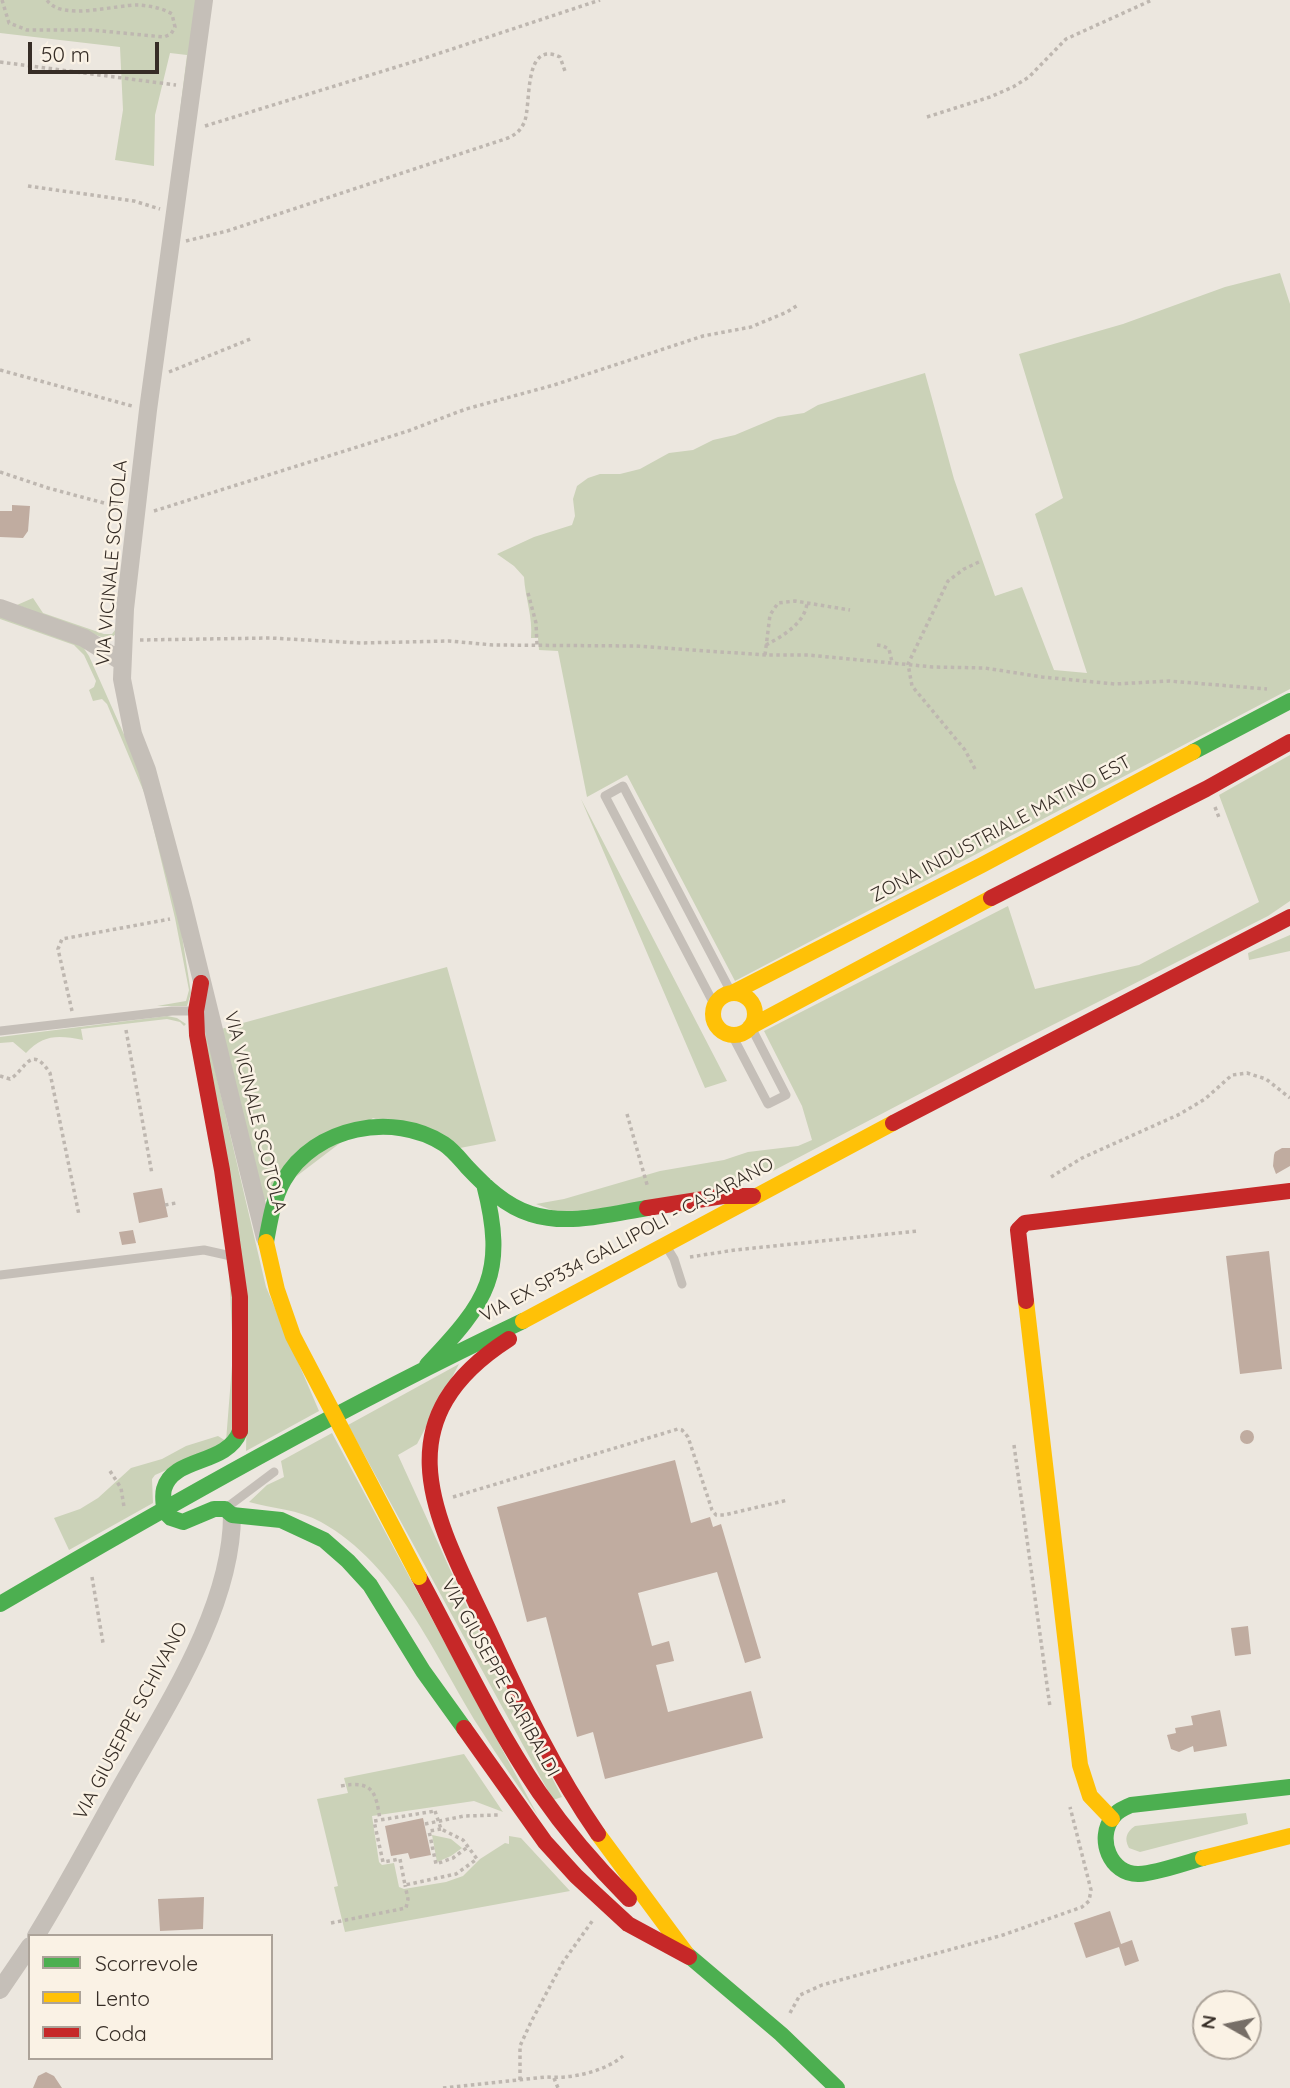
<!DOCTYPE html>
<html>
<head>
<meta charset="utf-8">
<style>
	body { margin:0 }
	#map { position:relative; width:1290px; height:2088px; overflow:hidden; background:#ece7df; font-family:Quicksand,sans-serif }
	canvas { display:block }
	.legend { position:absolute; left:28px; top:1934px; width:245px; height:126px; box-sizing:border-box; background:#faf2e5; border:2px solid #aca399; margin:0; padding:9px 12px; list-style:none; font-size:21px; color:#362d26 }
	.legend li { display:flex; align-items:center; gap:14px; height:35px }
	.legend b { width:35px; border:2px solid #aca399 }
	.north { position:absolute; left:1192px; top:1990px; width:70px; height:70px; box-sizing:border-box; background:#faf2e5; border:2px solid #aca399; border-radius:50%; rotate:279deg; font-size:19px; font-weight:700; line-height:28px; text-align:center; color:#362d26 }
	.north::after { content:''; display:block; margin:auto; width:24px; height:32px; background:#766e67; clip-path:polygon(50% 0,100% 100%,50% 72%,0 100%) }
	.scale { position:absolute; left:28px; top:42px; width:131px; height:32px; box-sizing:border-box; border:4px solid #362d26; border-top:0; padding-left:9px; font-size:21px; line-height:24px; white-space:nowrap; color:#362d26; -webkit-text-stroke:5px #faf2e5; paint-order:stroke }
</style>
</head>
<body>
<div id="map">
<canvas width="1290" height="2088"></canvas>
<ul class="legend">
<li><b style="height:9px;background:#4caf50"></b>Scorrevole</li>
<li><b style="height:9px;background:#ffc107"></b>Lento</li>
<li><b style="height:9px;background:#c62828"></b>Coda</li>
</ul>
<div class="north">N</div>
<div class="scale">50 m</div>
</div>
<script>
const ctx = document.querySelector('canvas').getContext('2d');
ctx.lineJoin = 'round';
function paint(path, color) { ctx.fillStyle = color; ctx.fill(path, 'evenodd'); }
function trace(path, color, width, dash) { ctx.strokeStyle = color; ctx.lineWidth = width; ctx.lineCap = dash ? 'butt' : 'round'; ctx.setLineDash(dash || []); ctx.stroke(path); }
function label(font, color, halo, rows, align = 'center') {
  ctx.font = font + ' Quicksand,sans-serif'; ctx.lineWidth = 5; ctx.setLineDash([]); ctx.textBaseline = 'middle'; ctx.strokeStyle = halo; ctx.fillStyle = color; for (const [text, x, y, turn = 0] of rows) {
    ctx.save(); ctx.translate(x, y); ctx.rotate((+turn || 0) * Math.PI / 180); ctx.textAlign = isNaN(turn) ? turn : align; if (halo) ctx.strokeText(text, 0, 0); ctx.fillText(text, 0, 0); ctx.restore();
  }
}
const green = new Path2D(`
	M0,0H199L116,634L109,640L17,605L33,598L43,613L104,634H112L115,630L187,55L170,53L155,115L154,166L115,160L123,110L120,47L0,33Z
	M1280,273L1290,304V689L735,981L627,775L587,797L558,651L539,650L538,638H531C533,617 525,597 524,577L514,566L497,554L534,537L572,525L575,516L573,499L577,486L588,478L600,474H620L640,469L669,453L693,450L713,440L735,435L778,417L804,413L818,405L925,373L954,479L995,596L1022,587L1054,670L1087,673L1035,514L1063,498L1019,354L1123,324L1225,287Z
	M0,615L73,641L83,647L89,656L139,768L180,923L191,993L187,1006H157L186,1001L189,990L175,918L146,797L107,704L102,699L93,701L89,690L94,687L96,681L84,655L74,645L0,619Z
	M1290,755V901L1268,916L1007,1048L771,1172L737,1180L721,1191L562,1214L536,1204L564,1199L660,1171L724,1160L748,1152L798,1146L812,1140L802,1106L764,1031L1008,906L1035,989L1139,965L1259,902L1219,795Z
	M581,799L727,1081L705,1088Z
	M1290,935V951L1249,960L1248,953Z
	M447,967L496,1141L460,1148L373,1118L264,1201L221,1029Z
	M167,1016L177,1018L186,1024L184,1026L180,1022L167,1019L81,1029L83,1040C59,1035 43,1034 26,1053L13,1042L0,1043V1037Z
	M203,1019L266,1287L319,1411L246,1451L248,1353Z
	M229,1270L232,1273L236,1289V1420L232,1436L226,1444L155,1475L152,1479L153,1503L69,1550L54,1518L80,1509L98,1498L131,1468L162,1459L186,1446L218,1436L226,1441L233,1353Z
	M459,1364L417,1444L398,1455L489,1655L562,1797L553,1800L348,1425Z
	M332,1433L538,1816C519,1787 498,1757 479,1727C434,1655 398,1565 321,1522C298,1509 273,1509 249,1502L267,1485L284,1477L281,1461Z
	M464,1754L503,1812L474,1801L372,1816L379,1862L382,1865L394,1863L399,1887L404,1889L446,1882L463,1876L480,1859L505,1843L509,1844V1836L521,1838L570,1891L345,1932L334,1887L338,1886L317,1799L348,1793L344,1778Z
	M1246,1813L1248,1824L1140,1852L1129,1848C1124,1839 1126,1832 1135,1826Z
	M432,1835L451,1839L462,1848L451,1856L437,1862Z`);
const building = new Path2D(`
	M12,505L30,506L28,531L23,538L0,537V511H12Z
	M1282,1148H1290V1166L1276,1174L1273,1166L1274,1155L1275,1152Z
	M162,1188L168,1217L139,1223L133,1193Z
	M133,1230L136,1243L122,1245L119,1232Z
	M1269,1251L1282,1369L1240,1374L1226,1256Z
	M1240 1437a7 7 0 1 1 14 0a7 7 0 1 1-14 0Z
	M675,1460L691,1523L710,1517L713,1527L721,1524L761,1658L745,1663L717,1572L638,1593L652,1646L669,1641L674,1661L656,1665L668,1712L751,1691L763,1738L605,1779L593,1732L577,1737L546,1617L527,1622L497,1507Z
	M1248,1626L1251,1654L1235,1656L1231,1628Z
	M1220,1710L1227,1746L1194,1752L1193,1746L1179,1752L1171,1749L1167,1735L1176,1733L1175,1728L1193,1725L1191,1716Z
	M423,1818L431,1855L410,1859L408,1853L391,1856L385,1826Z
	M204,1897L203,1929L160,1931L158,1899Z
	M1110,1911L1121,1944L1132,1940L1139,1961L1125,1966L1119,1947L1086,1958L1074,1923Z
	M46,2072L54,2076L62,2088H33L38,2076Z`);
const path = new Path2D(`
	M2,0L9,23L27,30H91L164,37L171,34L175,27L172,14C162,8 151,6 139,5C117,4 61,22 47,0
	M0,62L176,85
	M927,117L990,97L1013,87L1029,77L1066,39L1152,0
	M205,126L419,60L600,0
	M28,186L134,201L160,209
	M186,241L227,231L508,138C516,134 520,131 524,123C532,106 522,39 560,57L566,74
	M0,370L132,406
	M169,372L253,338
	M0,472L48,488L119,507
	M154,511L408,431L466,409L554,385L703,336L751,327L787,312L798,305
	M528,593L536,623L537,645
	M140,640L270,638L361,643L449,641L493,645L636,646L765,655H808L933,667L985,668L1042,677L1115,684L1169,681L1267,689
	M766,645C783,636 805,623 807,603
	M877,645L883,646L889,649L892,662
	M765,655L770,615L778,603L795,601L850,610
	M975,769L965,750L912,686L908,664L948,581L964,569L981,561
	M1215,807L1220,820
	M72,1011L58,949L62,939L170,919
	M126,1030L152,1174
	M0,1076L10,1079C26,1070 30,1043 50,1073L79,1215
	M627,1114L648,1188
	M1051,1177L1082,1158L1180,1114L1205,1099L1232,1075L1247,1073L1266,1079L1290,1098
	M165,1205L176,1203
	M690,1257L735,1250L918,1231
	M1014,1445L1050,1707
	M110,1471L121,1488L124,1507
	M453,1497L678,1429L682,1430L688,1437L712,1510L716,1515H724L788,1500
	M92,1577L103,1643
	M341,1786C373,1780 376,1792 380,1820
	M435,1811L441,1829L463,1840L477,1859L456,1874L405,1885L400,1859L383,1862L374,1821Z
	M425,1824L464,1816L498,1815
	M441,1829L429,1831L436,1864L453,1858L469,1846
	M331,1923L406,1908L408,1899L405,1885
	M790,2013L800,1995L822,1985L1003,1935L1082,1907L1089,1901L1091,1890L1070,1807
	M554,2078L558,2088
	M520,2080V2046L531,2022L563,1962L593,1920
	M443,2088L546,2077C571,2079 604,2072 623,2056`);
const lane = new Path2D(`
	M715,1006L605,796L623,786L731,992
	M0,1031L172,1011H194
	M732,1035L768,1104L786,1095L752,1029
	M666,1246L674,1259L682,1284
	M0,1275L204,1250L231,1256
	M226,1508L274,1472`);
const street = new Path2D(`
	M204,0L148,410L125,609L122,679L133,734L147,770L182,900L265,1238
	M0,608L84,638L121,661
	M36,1936C67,1886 94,1834 123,1783C167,1705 232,1607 232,1515
	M0,1990L30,1946`);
const fast = new Path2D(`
	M1193,752L1290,701
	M266,1242C270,1221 273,1199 284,1180C314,1127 393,1111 444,1144C453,1150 460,1159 467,1167C485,1186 505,1206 531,1214C568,1226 610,1214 647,1208
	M427,1365C488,1301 507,1273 484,1184
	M240,1431C227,1466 173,1456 164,1489C162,1496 164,1504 164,1511L171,1518L183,1522L214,1509H225L232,1515L281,1520L324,1540L348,1561L370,1585L423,1671L464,1728
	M0,1604C171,1504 344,1406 523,1321
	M1203,1858C1184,1863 1158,1873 1139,1874C1110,1875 1096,1838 1113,1817C1117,1811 1124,1808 1131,1805L1290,1787
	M676,1945L781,2034L837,2088`);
const slow = new Path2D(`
	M732,993L982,865L1193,752
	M713 1014a21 21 0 1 1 42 0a21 21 0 1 1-42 0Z
	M750,1027L991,898
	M1026,1301L1080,1765L1090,1796L1112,1819
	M523,1321L893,1123
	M598,1834L686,1953
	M1203,1858L1290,1836`);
const jam = new Path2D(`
	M991,898L1206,789L1290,742
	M201,983L196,1011L197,1035L222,1170L240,1297V1431
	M893,1123L1290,917
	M647,1208L723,1196H753
	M1026,1301L1018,1230L1025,1223L1290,1191
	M509,1339C375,1425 440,1525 492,1637C523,1705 555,1772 598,1834
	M419,1577C458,1649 493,1724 539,1792C566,1831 596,1866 629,1899
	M464,1728L545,1842L576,1876L628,1924L689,1957`);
const slowBridge = new Path2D(`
	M266,1242L277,1290L293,1336L419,1577`);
const streetNames = [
	["VIA VICINALE SCOTOLA",112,563,-85],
	["ZONA INDUSTRIALE MATINO EST",1001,829,-28],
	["VIA VICINALE SCOTOLA",255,1112,76],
	["VIA EX SP334 GALLIPOLI - CASARANO",627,1240,-28],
	["VIA GIUSEPPE GARIBALDI",500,1678,61],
	["VIA GIUSEPPE SCHIVANO",131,1721,-62]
];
paint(green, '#cbd2b8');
paint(building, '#c0aca0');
trace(path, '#beb7b0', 3.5, [3.5, 3.5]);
trace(lane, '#c5bfb8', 9);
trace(street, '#c5bfb8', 18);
trace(fast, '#4caf50', 16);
trace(slow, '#ffc107', 16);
trace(jam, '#c62828', 16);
trace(slowBridge, '#ffc107', 16);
label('19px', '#362d26', '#faf2e5', streetNames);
</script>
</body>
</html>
